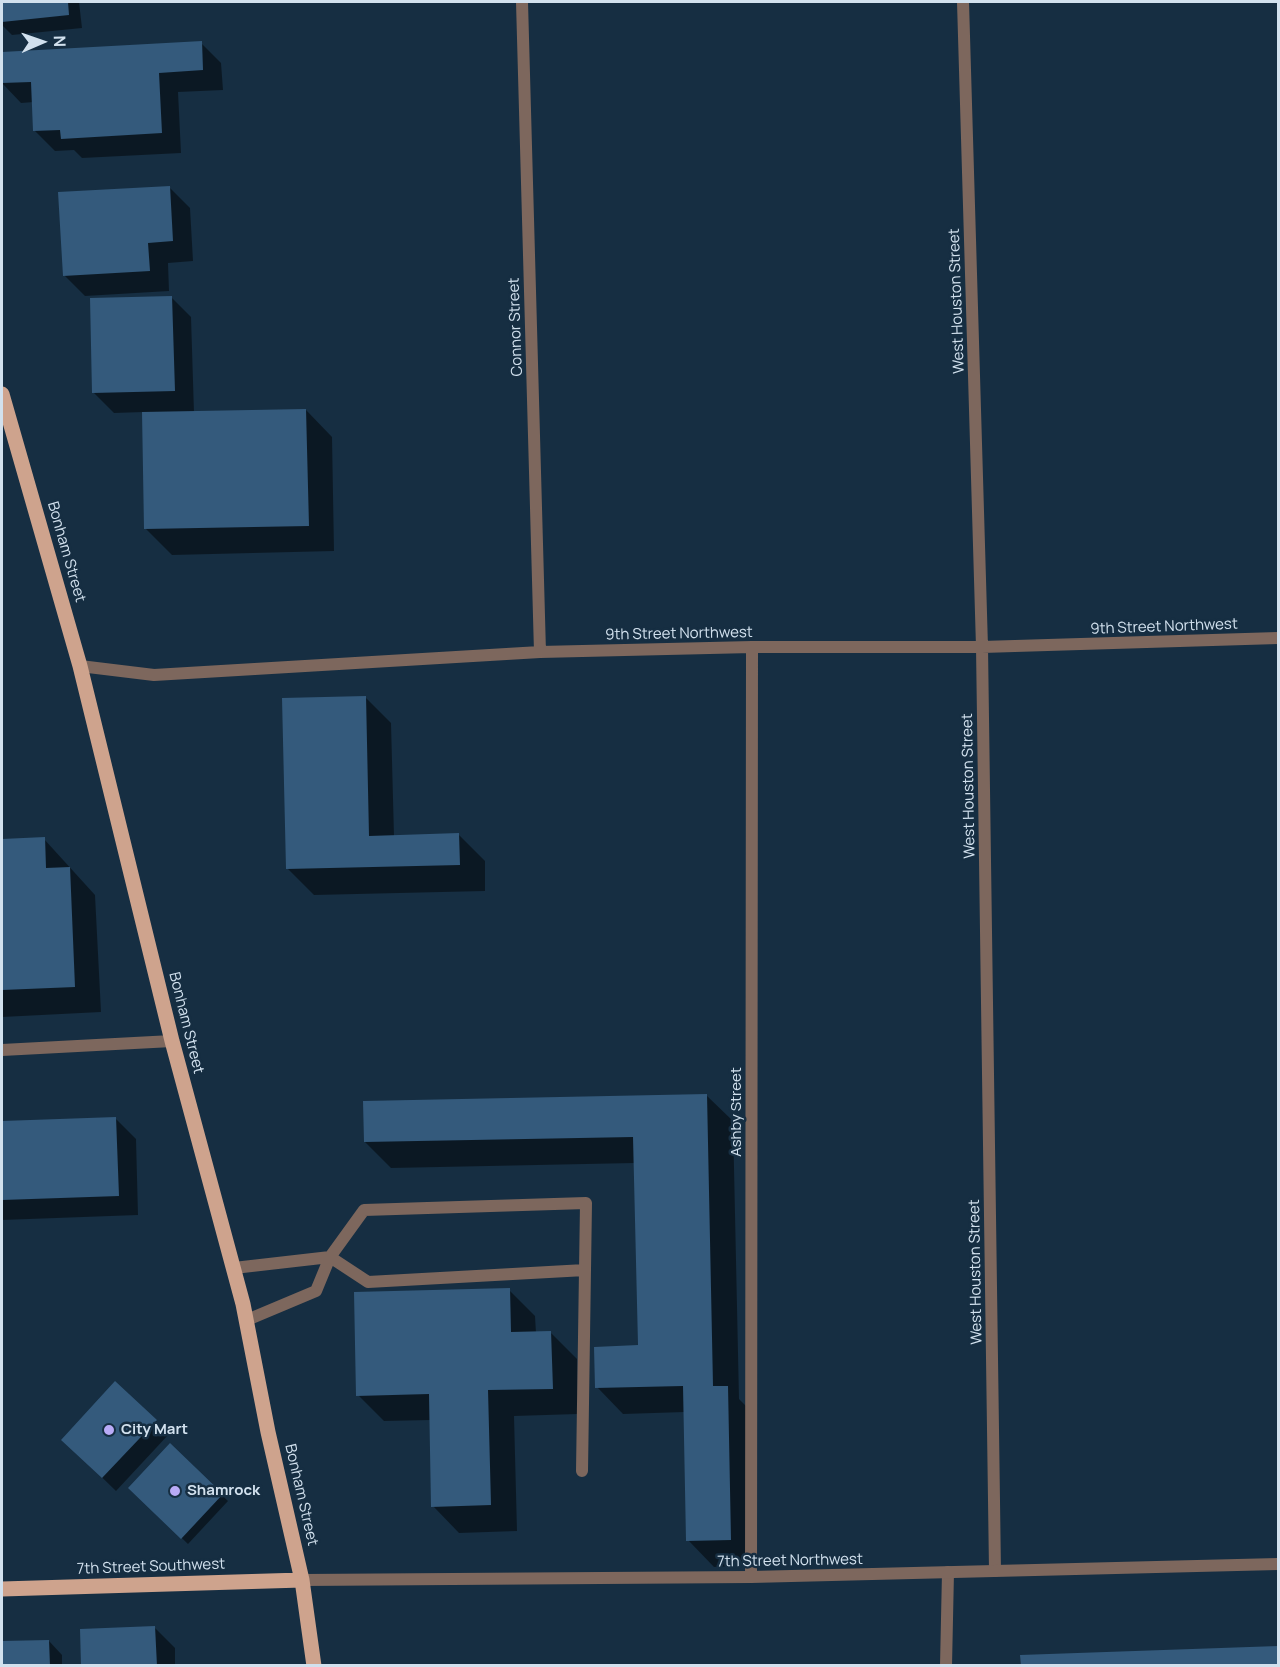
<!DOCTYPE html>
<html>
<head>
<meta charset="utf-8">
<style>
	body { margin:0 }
	#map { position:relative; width:1280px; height:1667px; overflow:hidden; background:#162e42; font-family:Manrope,sans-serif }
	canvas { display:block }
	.frame { position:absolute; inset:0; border:3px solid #d2e1ee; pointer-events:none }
	.north { position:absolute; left:12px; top:12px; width:60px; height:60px; -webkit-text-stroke:4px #162e42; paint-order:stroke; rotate:88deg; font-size:16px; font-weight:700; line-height:24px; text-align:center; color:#d2e1ee }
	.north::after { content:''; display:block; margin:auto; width:21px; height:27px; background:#d2e1ee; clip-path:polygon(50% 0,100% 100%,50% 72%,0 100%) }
</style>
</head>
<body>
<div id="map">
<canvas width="1280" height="1667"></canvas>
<div class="frame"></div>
<div class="north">N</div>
</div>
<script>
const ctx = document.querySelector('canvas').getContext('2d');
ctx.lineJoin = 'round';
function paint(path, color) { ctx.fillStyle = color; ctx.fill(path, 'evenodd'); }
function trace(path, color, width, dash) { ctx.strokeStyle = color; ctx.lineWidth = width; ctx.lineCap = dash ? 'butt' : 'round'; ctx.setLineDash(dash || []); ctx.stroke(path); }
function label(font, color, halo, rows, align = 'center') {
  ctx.font = font + ' Manrope,sans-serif'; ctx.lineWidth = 5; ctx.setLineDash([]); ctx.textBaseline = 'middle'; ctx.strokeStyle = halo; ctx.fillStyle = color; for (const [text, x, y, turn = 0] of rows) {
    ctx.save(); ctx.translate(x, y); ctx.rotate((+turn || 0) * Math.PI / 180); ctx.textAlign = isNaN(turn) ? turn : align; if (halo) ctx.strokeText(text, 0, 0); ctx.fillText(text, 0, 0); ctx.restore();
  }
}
const shadow = new Path2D(`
	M2,2H79L82,28L12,35L2,25Z
	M201,43L221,63L223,90L178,92L181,153L82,158L74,150L55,151L35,131L34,102L21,103L2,83V53Z
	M170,188L190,208L193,261L168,263L169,291L85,296L64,275Z
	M171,297L191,317L194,413L306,410L332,437L334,551L172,555L146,529L144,412L114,413L94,393Z
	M365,697L391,723L394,836L459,835L485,861V891L314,895L288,869Z
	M44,839L95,895L101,1012L2,1017V841Z
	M706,1095L733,1121L739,1399L753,1413L756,1565L714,1567L688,1540L685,1412L623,1414L597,1387L639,1347L635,1163L391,1168L365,1142Z
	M116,1119L136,1139L138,1215L2,1220V1123Z
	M509,1290L535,1316L536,1333H551L577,1359L578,1414L514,1416L517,1531L459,1533L433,1506L431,1420L384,1421L358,1395Z
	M156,1421L169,1434L116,1491L77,1453Z
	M170,1445L228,1501L188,1544L130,1488Z
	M155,1628L175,1648V1666H82Z
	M49,1641L62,1655V1666H2V1642Z`);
const building = new Path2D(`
	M2,2H68L69,15L2,22Z
	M202,41L203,70L159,73L162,133L61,139L60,130L33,131L31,82L2,83V52Z
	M170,186L173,241L148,243L150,271L63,276L58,192Z
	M172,296L175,391L92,393L90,298Z
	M306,409L309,526L144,529L142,412Z
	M366,696L369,836L459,833L460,865L286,869L282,698Z
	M45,837L46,868L70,867L75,987L2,990V839Z
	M707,1094L713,1386H728L731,1540L686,1541L683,1386L595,1388L594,1347L638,1345L633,1137L364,1142L363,1101Z
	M116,1117L119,1196L2,1200V1121Z
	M510,1288L511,1332L551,1331L553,1389L488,1390L491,1505L431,1507L429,1394L356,1396L354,1292Z
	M115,1381L157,1420L102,1478L61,1440Z
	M170,1443L223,1494L181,1539L128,1488Z
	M155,1626L157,1666H81L80,1629Z
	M49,1640L50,1666H2V1641Z
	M1278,1646V1666H1021L1020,1655Z`);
const service = new Path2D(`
	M234,1268L330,1257L368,1282L585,1270
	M247,1320L316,1291L330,1257L364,1210L586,1203L582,1471
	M946,1666L948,1572`);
const minor = new Path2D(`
	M522,2L540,652
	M963,2L982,647L995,1571
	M80,666L154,675L540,652L752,647H982L1278,638
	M2,1050L172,1041
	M751,1577L752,647`);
const tertiary = new Path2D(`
	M302,1580L751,1577L1278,1564`);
const primary = new Path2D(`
	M2,394L80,666L172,1041L243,1304L268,1432L302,1580L314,1666
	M2,1589L302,1580`);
const markers = [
	[109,1430,6,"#b9abf7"],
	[175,1491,6,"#b9abf7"]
];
const streetNames = [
	["West Houston Street",957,301,-92],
	["Connor Street",516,327,-92],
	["Bonham Street",66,552,74],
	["9th Street Northwest",1164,627,-2],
	["9th Street Northwest",679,634,-1],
	["West Houston Street",969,786,-91],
	["Bonham Street",186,1023,76],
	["Ashby Street",737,1112,-90],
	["West Houston Street",976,1272,-91],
	["Bonham Street",301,1495,77],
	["7th Street Northwest",790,1561,-1],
	["7th Street Southwest",151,1567,-2]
];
const poiNames = [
	["City Mart",121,1430],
	["Shamrock",187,1491]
];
paint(shadow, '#0007');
paint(building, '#345a7c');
trace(service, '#7d675d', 12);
trace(minor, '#7d675d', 12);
trace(tertiary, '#7d675d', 12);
trace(primary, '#cea38d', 15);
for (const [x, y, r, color] of markers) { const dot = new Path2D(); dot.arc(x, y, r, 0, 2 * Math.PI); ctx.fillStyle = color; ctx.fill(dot); trace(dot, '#162e42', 2); }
label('15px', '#d2e1ee', '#162e42', streetNames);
label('bold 15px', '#d2e1ee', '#162e42', poiNames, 'left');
</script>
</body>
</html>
